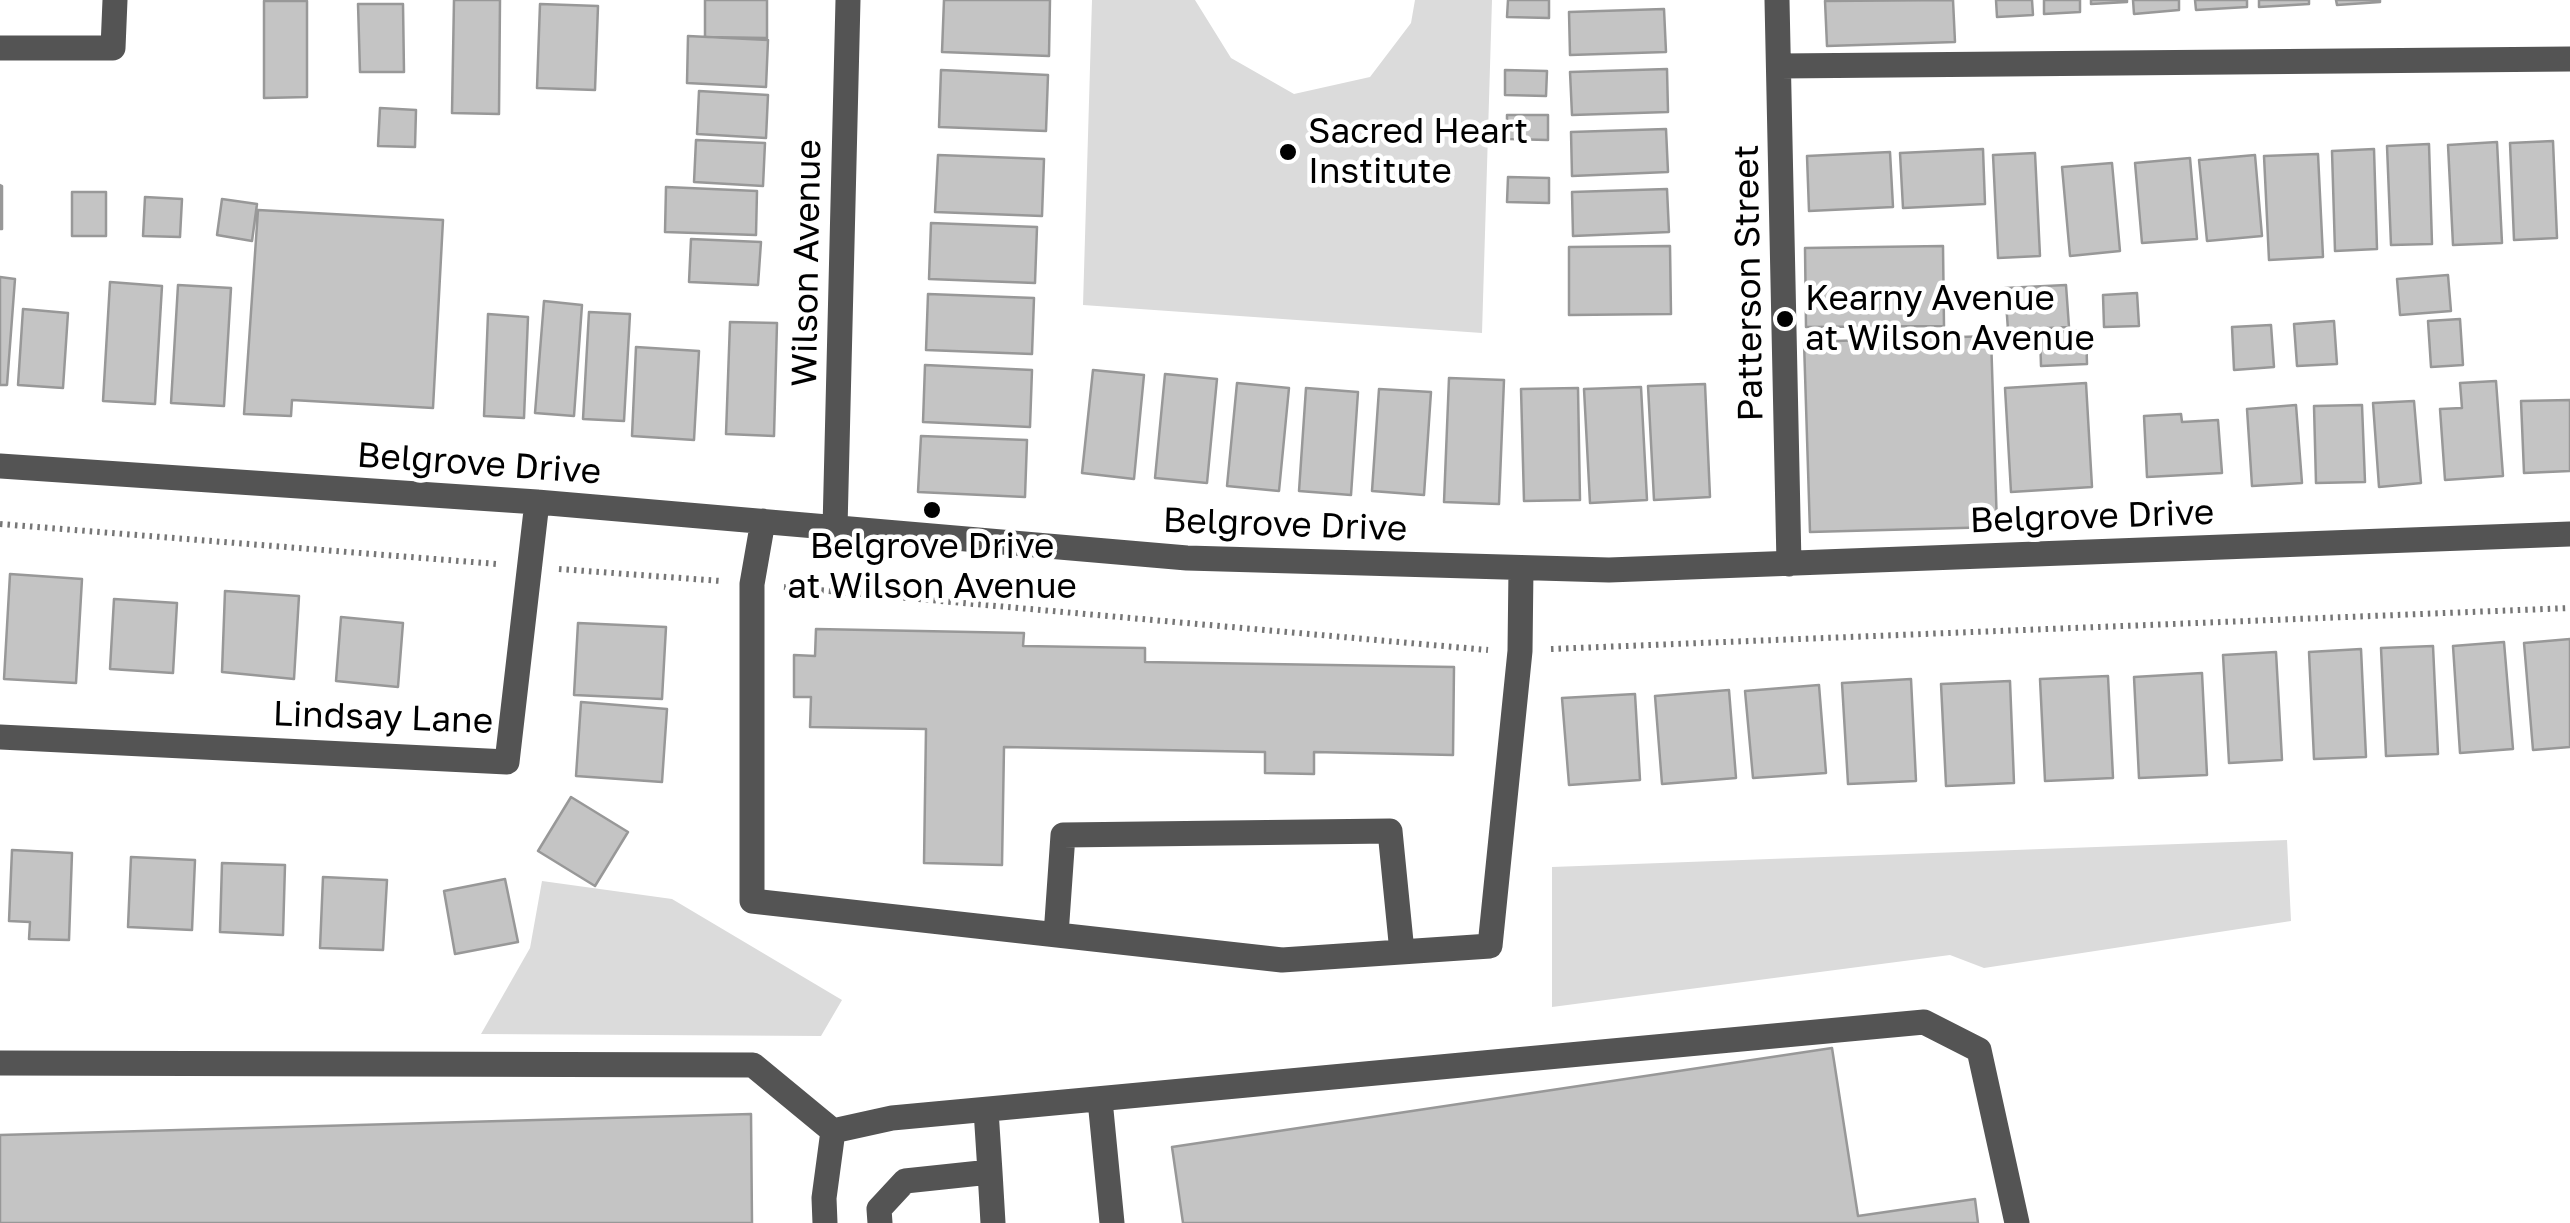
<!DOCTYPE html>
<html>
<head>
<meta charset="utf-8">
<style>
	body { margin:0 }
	canvas { display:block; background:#fff }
</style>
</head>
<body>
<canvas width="2570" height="1223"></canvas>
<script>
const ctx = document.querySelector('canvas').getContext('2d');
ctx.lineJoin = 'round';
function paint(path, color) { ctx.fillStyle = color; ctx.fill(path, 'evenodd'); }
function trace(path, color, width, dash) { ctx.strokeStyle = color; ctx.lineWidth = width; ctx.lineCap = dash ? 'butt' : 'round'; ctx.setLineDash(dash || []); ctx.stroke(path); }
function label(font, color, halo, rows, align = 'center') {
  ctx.font = font + ' "Golos Text",sans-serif'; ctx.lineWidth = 9; ctx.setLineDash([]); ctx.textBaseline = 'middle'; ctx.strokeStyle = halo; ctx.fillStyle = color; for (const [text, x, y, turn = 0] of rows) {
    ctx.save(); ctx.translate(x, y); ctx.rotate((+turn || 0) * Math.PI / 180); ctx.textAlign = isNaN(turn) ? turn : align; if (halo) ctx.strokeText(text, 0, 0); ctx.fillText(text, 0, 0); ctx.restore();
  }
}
const green = new Path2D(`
	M1092,0H1195L1231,58L1294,94L1370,77L1411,23L1415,0H1492L1482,333L1083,305Z
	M2287,840L2291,921L1984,968L1950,955L1552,1007V867Z
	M542,881L672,899L842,1000L821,1036L481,1034L530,948Z`);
const building = new Path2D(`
	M454,0H500L499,114L452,113Z
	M705,0H767V38L705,37Z
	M944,0H1050L1049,56L942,52Z
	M1508,0H1549V18L1507,17Z
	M1953,0L1955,42L1827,46L1825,1Z
	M1996,0H2032L2033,15L1997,17Z
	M2044,0H2080V12L2044,14Z
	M2091,0H2127V2L2091,4Z
	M2133,0H2179V10L2134,14Z
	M2195,0H2247V7L2196,10Z
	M2259,0H2309V4L2259,7Z
	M2336,0H2380V2L2337,5Z
	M264,1H307V97L264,98Z
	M358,4H403L404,72H360Z
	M540,4L598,6L595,90L537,88Z
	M1664,9L1666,52L1570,55L1569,12Z
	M688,36L768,40L766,87L687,83Z
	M1667,69L1668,112L1572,115L1570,72Z
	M941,70L1048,75L1046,131L939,127Z
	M1505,70L1547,71L1546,96L1505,95Z
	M699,91L768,95L766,138L697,134Z
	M380,108L416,110L415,147L378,146Z
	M1507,115H1548V140L1507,139Z
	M1666,129L1668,172L1572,176L1571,132Z
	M696,140L765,143L763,186L694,182Z
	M2553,141L2557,238L2514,240L2510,143Z
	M2497,142L2502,243L2453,245L2448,145Z
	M2429,144L2432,244L2391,245L2387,146Z
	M1983,149L1985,204L1903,208L1900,153Z
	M2374,149L2377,249L2335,251L2332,151Z
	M1890,152L1893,207L1809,211L1807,156Z
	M2035,153L2040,256L1998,258L1993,155Z
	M2318,154L2323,257L2269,260L2264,156Z
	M938,155L1044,159L1042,216L935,212Z
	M2255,155L2262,236L2207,241L2199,160Z
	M2190,158L2197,239L2142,243L2135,163Z
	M2112,163L2120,251L2070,256L2062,167Z
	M1508,177L1549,178V203L1507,202Z
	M0,185L2,186V229H0Z
	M666,187L757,191L756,235L665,232Z
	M1667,189L1669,232L1573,236L1572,192Z
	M72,192H106V236H72Z
	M145,197L182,199L180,237L143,236Z
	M222,199L257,204L252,241L217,235Z
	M258,210L443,220L433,408L292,400L291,416L244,414Z
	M931,223L1037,227L1035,283L929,279Z
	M691,239L761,242L758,285L689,282Z
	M1670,246L1671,314L1569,315V247Z
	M1943,246L1944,326L1806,327L1805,248Z
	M2448,275L2451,311L2400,315L2397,279Z
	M0,277L15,279L7,385H0Z
	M110,282L162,286L155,404L103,401Z
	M178,285L231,288L224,406L171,403Z
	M2066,285L2069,327L2008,330L2005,288Z
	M2137,293L2139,326L2104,327L2103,295Z
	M928,294L1034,298L1032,354L926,350Z
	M544,301L582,305L574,416L535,413Z
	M23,309L68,313L63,388L18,385Z
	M589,312L630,314L624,421L583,419Z
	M488,314L528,317L524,418L484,416Z
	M2460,319L2463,365L2431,367L2428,321Z
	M2334,321L2337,364L2297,366L2294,324Z
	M730,322L777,323L774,436L726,434Z
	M2271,325L2274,367L2234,370L2232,327Z
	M2086,330L2087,364L2041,366L2040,333Z
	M1991,336L1997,527L1810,532L1804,342Z
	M636,347L699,351L694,440L632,436Z
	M925,365L1032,370L1030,427L923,422Z
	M1093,370L1144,375L1134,479L1082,473Z
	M1165,374L1217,379L1207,483L1155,478Z
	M1449,378L1504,380L1499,504L1444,502Z
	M2496,381L2503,476L2445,480L2440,409L2462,408L2460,383Z
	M1237,383L1289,388L1279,491L1227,486Z
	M2086,383L2092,487L2011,492L2005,388Z
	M1705,384L1710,497L1654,500L1648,386Z
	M1641,387L1647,500L1590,503L1584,389Z
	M1306,388L1358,392L1351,495L1299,491Z
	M1578,388L1580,500L1524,501L1521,389Z
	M1379,389L1431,392L1424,495L1372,491Z
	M2570,400V471L2524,473L2521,401Z
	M2414,401L2421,483L2379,487L2373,403Z
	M2296,405L2302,483L2252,486L2247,409Z
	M2362,405L2365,482L2316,483L2314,406Z
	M2181,414L2182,422L2218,420L2222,473L2147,477L2144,416Z
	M921,436L1027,440L1025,497L918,492Z
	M10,574L82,579L76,683L4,679Z
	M225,591L299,596L294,679L222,672Z
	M114,599L177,603L173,673L110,669Z
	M341,617L403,623L398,687L336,681Z
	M578,623L666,627L662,699L574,695Z
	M816,629L1024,633L1023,646L1145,648V662L1454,667L1453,755L1314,752V774L1265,773V752L1004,747L1002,865L924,863L926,729L810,727L811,697H794V655L815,656Z
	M2570,639V747L2533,750L2524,643Z
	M2504,642L2513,749L2460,753L2453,646Z
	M2433,646L2438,754L2386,756L2381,648Z
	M2361,649L2366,757L2314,759L2309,652Z
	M2276,652L2282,760L2229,763L2223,655Z
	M2202,673L2207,775L2139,778L2134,677Z
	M2108,676L2113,778L2045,781L2040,679Z
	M1911,679L1916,781L1848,784L1842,683Z
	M2010,681L2014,783L1946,786L1941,684Z
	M1819,685L1826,773L1753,778L1745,691Z
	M1729,690L1736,778L1662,784L1655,696Z
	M1635,694L1640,780L1569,785L1562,698Z
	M581,702L667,709L662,782L576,776Z
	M571,797L628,832L595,886L538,851Z
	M12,850L72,853L69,940L29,939L30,922L9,921Z
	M131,857L195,860L192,930L128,927Z
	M222,863L285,865L283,935L220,932Z
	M323,877L387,880L383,950L320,948Z
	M505,879L518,942L455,954L444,891Z
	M1832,1048L1858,1216L1975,1199L1978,1223H1183L1172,1147Z
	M751,1114L752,1223H0V1135Z`);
const path = new Path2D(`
	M0,524L497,564
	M559,569L721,581
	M784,587L1488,650
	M868,595L869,562
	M1551,649L2570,608`);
const minor = new Path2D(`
	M1777,0L1789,564
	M0,48H113L115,0
	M1780,66L2570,59
	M0,466L537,502L1187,558L1609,570L2570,534
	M763,521L752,584V901L1282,960L1490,946L1520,651L1521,568
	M835,528L848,0
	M0,737L507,762L537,502
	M1056,935L1063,835L1390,831L1402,952
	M0,1063L753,1065L833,1131
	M1100,1100L1112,1223
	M986,1110L990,1172
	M825,1223L824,1198L833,1131L892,1118L1924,1022L1979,1050L2017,1223
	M880,1223L879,1209L905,1181L990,1172L993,1223`);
const markers = [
	[1288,152,10,"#000"],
	[1785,319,10,"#000"],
	[932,510,10,"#000"]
];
const poiNames = [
	["Sacred Heart",1308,132],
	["Institute",1308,172],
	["Kearny Avenue",1805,299],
	["at Wilson Avenue",1805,339],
	["Belgrove Drive",932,547,"center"],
	["at Wilson Avenue",932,587,"center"]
];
const streetNames = [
	["Wilson Avenue",807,263,-89],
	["Patterson Street",1749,283,-91],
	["Belgrove Drive",479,464,4],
	["Belgrove Drive",2092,517,-2],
	["Belgrove Drive",1285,525,2],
	["Lindsay Lane",383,718,2]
];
paint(green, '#dbdbdb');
paint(building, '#c4c4c4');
trace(building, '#989898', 2.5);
trace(path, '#767676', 6, [2.5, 5]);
trace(minor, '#545454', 25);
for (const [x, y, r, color] of markers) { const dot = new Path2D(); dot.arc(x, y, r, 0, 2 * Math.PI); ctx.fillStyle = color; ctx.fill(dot); trace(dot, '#fff', 4); }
label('35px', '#000', '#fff', poiNames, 'left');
label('35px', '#000', '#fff', streetNames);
</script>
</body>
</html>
